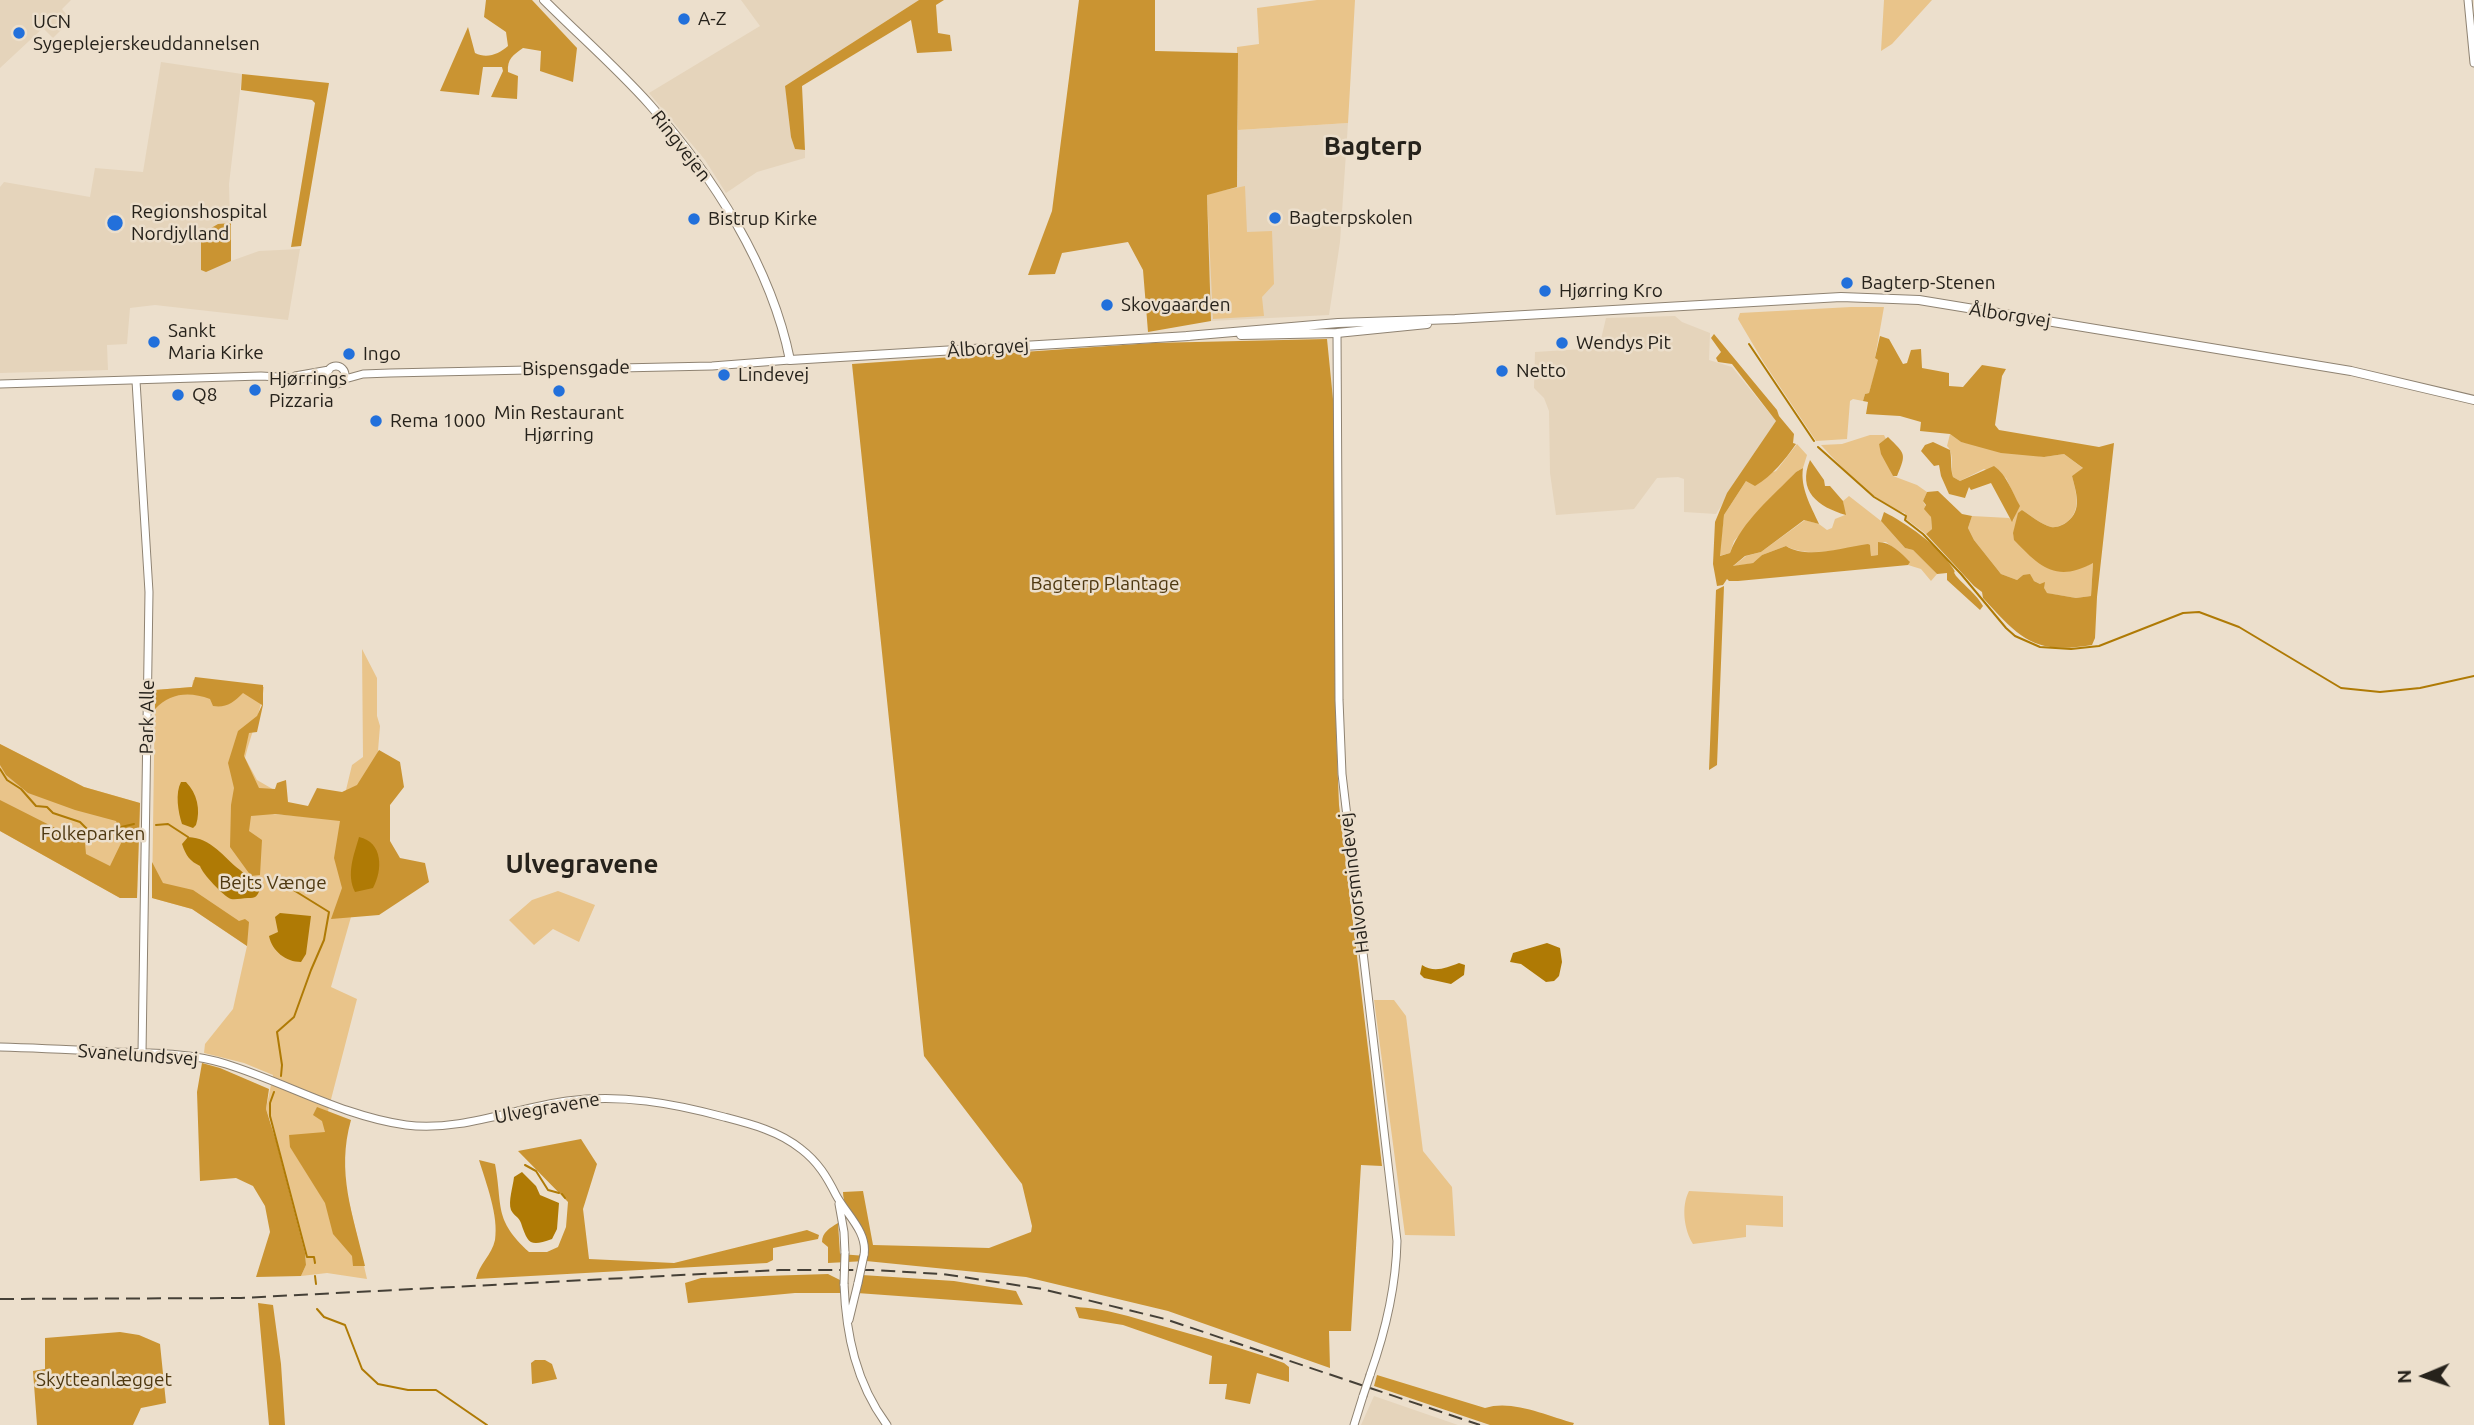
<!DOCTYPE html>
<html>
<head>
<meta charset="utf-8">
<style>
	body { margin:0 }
	#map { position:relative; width:2474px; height:1425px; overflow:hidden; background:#ecdfcc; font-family:Ubuntu,sans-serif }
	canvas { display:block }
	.north { position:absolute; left:2390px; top:1341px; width:70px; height:70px; -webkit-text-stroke:5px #ecdfcc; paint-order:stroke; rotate:268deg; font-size:19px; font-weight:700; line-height:28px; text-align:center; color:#26221b }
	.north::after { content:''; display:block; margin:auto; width:24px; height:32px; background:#26221b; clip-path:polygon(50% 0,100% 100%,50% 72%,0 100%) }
</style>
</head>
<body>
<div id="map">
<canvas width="2474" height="1425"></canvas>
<div class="north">N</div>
</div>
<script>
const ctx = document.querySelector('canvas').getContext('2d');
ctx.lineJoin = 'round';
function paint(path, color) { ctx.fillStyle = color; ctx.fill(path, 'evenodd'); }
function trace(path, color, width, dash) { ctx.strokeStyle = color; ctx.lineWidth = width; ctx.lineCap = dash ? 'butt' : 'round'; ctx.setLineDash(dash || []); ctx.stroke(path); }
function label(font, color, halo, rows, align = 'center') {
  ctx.font = font + ' Ubuntu,sans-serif'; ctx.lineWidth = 5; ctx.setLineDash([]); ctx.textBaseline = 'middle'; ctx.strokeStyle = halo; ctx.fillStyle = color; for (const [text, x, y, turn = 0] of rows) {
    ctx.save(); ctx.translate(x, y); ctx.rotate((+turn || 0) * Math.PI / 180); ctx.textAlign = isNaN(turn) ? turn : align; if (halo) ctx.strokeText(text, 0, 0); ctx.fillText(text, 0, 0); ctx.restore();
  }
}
const built = new Path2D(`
	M0,0H71L62,9L71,20L53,38L43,28L0,68Z
	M741,0H919L785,86L795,149L805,150V158L757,172L726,193L705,160L649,93L760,26Z
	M161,62L242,74L229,184L231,261L259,251L300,249L288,320L155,305L130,308L127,344L107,345L108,370L0,373V187L4,182L90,197L95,168L143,172Z
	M1348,123L1340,242L1329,315L1211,321L1207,194L1237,187L1238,130Z
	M1675,316L1682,322L1710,333L1709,360L1732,367L1776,421L1716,514L1684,512V479L1678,477L1657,478L1634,509L1556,515L1550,473L1549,411L1544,398L1534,388L1535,352L1599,348L1606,318Z
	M1374,1396L1458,1425H1361Z`);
const green = new Path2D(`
	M1317,0H1355L1348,123L1238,130L1237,47L1259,44L1257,8Z
	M1884,0H1932L1892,44L1881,51Z
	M1245,186L1247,232L1272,231L1274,284L1262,297L1264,316L1213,319L1207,194Z
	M1851,307H1884L1875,358L1879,360L1869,393L1865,394L1863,401L1853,399L1850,401L1847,439L1816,441L1764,363L1738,319L1740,313Z
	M1950,434L1961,442L2044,457L2064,454L2084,469L2072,476C2076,492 2082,510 2067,522C2062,525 2057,528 2051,527C2041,524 2031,516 2022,510C2019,518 2012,530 2014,538C2020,556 2069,562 2087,566L2093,562L2091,596L2076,598L2046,593L2040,584L2023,575L2017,580L2001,574L1974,540L1968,528L1972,516L2009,518L2013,521L2019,506L2006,478L1984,469L1960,481L1953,477C1950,467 1955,454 1947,446Z
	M1870,435H1884L1886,439L1879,444L1893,476L1917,485L1927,492L1923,501L1931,517L1932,529L1926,534L1906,519L1905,513C1877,505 1841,467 1821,445L1842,444Z
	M1797,444L1807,455L1803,468L1796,472L1734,541L1730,553L1719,556L1724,515L1746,481L1776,471Z
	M1849,496L1881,521L1905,548L1913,550L1937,574L1931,581L1921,569L1908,565L1909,561L1886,542H1878V555L1871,556L1870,545C1847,549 1806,558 1786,546L1762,555L1753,563L1732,567L1746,556L1761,552L1805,520L1819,524L1827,530L1832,528L1835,519L1845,515L1843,501Z
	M362,649L377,678V716L380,726L377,763L351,917L331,987L357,999L328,1111L367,1279L327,1273L301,1276L306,1265L305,1253L275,1134L266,1109L273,1075L244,1063L204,1053L205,1044L233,1009L247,946L192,909L152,898L155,690L192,687L193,680L264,687C261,712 251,733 245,758L257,780L276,791L272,814L339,819L352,765L363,757Z
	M0,744L84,787L140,803L137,898H120L0,831Z
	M558,891L595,905L579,942L553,929L534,945L509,920L532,900Z
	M1374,1000H1394L1406,1016L1423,1151L1452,1187L1455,1236L1405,1235Z
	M1689,1191L1783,1196V1227L1746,1225V1237L1693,1244C1684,1230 1681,1206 1689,1191Z`);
const forest = new Path2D(`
	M486,0H532L577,48L573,82L540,71L541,51L523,48C513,55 507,59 508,72L518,76L517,99L491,97L503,71L502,67H483L479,95L440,91L468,27L475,53C487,59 499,54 508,46L506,32L484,17Z
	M919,0H944L936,5L938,33L950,35L952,51L917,53L911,20L802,86L805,150L795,149L791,137L785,86Z
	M1079,0H1155V51L1238,53L1237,187L1207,195L1211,321L1148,332L1143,270L1128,242L1062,253L1055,274L1028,275L1052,211Z
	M242,74L329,83L301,246L291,247L315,103L312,100L241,90Z
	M231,223V261L206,272L201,270V234L218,224Z
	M1714,334L1777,410L1779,416L1794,434L1793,443L1796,444C1784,461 1773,475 1755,486L1746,481L1724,515L1720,556L1730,553C1742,521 1773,496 1796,472L1803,468C1800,488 1811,506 1819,524L1804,520L1761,552L1745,556L1733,566L1753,563L1762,555L1786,546C1808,560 1843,547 1868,544L1870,545L1871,556L1878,555V542C1891,542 1901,553 1910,562L1908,565L1738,581H1729L1727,579L1723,585L1717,586L1713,564L1715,522L1727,493L1776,421L1732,364L1718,362L1716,358L1721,352L1711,338Z
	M1880,336L1889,339L1903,364L1907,363L1911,350L1921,349L1922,368L1949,373V386L1963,387L1982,365L2006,369L2002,376L1995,425L1999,430L2099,447L2114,443L2097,597L2095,638L2092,645C2033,655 2020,638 1983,598L1982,592L1974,586L1926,534L1932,529L1931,517L1924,509L1926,505L1923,501L1927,492L1938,491L1962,514L1972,516L1968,528L1974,540L2001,574L2017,580L2023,575L2030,574L2034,581L2040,584L2045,582L2044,588L2047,593L2076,598L2091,596L2093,563C2056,583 2040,567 2014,540L2013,533L2018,513L2022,510C2031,516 2041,524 2051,527C2057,528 2063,525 2067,522C2083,510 2076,492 2072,476L2083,468L2064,454L2044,457L2001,453L1961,442L1950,434L1920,431L1921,422L1900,416L1866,414L1868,402L1863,401L1865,394L1869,393L1878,360L1875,358Z
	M1327,339L1334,409L1336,730L1339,805L1382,1166L1361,1165L1351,1331H1329L1330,1368L1168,1311L1026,1277L866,1261L828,1263V1247L822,1242C822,1232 830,1228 838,1223L840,1254L866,1256C870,1233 843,1215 843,1192L863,1191L873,1245L989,1248L1031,1232L1032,1226L1022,1184L924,1056L852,364L1152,343Z
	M1888,437C1905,454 1907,453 1897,476H1893L1881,454L1879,444Z
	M1933,442L1950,450C1952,460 1950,467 1953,477L1960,481L1994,466C2007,475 2012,492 2020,506L2012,522L1991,483L1971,490L1969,487L1965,498L1949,494L1941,476L1939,465L1934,466L1921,451L1925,445Z
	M1810,460L1824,480L1825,486H1830L1843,501L1846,515C1818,507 1797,491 1810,460Z
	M1884,512C1906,523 1938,545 1952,567C1958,575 1951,569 1957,577C1966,587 1976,594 1983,606L1980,610L1947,580V573L1937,574L1913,550L1905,548L1881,521Z
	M1724,586L1717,765L1709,770L1716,590Z
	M195,677L263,685V705L257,732L249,733L244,756L259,788L275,789L277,783L286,780L288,802L308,806L317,788L342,792L357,785L379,750L400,762L404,787L390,805V841L400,858L425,863L429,882L379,915L331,919L342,888L334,858L340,821L275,814L251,816L249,831L262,840L260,875L251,876L230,847L231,805L234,788L228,763L238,731L257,716L262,705L243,693C233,703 226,708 213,706L210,699C189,691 170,693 155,709V690L192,687Z
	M0,744L84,787L140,803L137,898H120L0,831V800L85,843L86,854L110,866L124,837L116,821L75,810L28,793L6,775L0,765Z
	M152,862L163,883L193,890L239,921L245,919L249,922L247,946L192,909L152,898Z
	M202,1063L220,1068L269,1089L266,1109L276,1141L305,1253L306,1265L301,1276L256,1277L270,1232L265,1206L253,1186L236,1178L200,1181L197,1092Z
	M317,1107L351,1120C336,1173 353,1214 365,1266H353L352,1256L333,1234L325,1203L290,1147L289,1135L325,1132L322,1121L313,1115Z
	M581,1139L597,1164L583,1209L589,1259L674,1263L807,1230L819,1235L818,1239L773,1248V1260L767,1263L476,1279C479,1264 492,1255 495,1240C499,1216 486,1183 479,1160L495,1164C503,1206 493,1219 529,1252H547L558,1247L566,1227L568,1202L518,1151Z
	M828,1274L840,1280V1293H795L688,1303L685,1283L701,1278Z
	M862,1275L954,1281L1016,1291L1023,1305L857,1293Z
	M258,1303L273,1305L281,1364L285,1425H269Z
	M1075,1307C1105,1308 1131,1317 1159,1325C1201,1337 1243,1348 1284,1363L1289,1367V1382L1257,1373L1250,1404L1225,1399L1227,1384H1209L1212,1356L1123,1325L1079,1318Z
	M120,1332L139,1335L160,1344L166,1403L141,1408L133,1425H37L33,1371L45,1369V1338Z
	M535,1360H545L552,1364L557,1379L532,1384L531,1363Z
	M1377,1375L1485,1408C1512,1399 1547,1416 1574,1423L1573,1425H1490L1374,1386Z`);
const water = new Path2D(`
	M181,782H186C197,793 201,810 196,825L193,828L182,824C178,812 175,793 181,782Z
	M188,837C212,838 223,857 240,870C248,877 256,880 260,889C257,897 256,898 248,898C242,898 236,900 231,899C223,896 202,873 200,866C190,861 186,856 182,844Z
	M359,837C383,842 383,870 373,888L355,892C346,874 354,855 359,837Z
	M280,913L311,916L306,954L301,962C286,962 272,951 269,936L278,932L275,917Z
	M1547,943L1560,948L1562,962L1559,976L1554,981L1546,982L1521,964L1510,962L1513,953Z
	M1459,963L1465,965L1464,975L1451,984L1424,978L1420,974L1422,965C1434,973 1446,968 1459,963Z
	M522,1172L536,1186L540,1195L559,1203L557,1229L552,1239C530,1247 528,1244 521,1223C519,1217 514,1216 511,1210C508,1201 513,1187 514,1177Z`);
const stream = new Path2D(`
	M1749,344L1814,441
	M1818,447L1874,497L1906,516L1905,520L1923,534L1961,574L2006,628L2015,636L2040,647L2071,649L2099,646L2183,613L2199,612L2239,627L2341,688L2380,692L2420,688L2474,676
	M0,769L7,780L21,789L36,806L47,807L53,813L80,822L88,830L96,833L134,824
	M156,825L168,824L188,837
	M281,1076L282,1065L277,1032L294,1017L311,970L324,940L329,912L287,886
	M274,1092L270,1103V1116L307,1257H314L315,1263
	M525,1165L536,1171L548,1190L559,1193
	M562,1194L565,1198
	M315,1276L316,1284
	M317,1309L324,1317L345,1325L362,1369L378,1384L408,1390H436L487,1425`);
const tertiary = new Path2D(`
	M2468,0L2474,63
	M1337,333L1339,700L1342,774L1397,1241C1396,1288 1386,1330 1370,1375
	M327 375a9 9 0 1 1 18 0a9 9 0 1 1-18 0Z
	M295,376L329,370
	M345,379L363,374L390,373L712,366L790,360
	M136,381L149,592L142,1053
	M0,384L261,376L329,380
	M0,1047C39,1048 77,1050 116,1052C152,1053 192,1053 226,1064C287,1083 342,1116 406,1125C461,1132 514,1108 567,1101C622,1094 672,1103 724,1117C751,1124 779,1131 801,1149C818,1162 827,1177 836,1195C846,1214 868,1232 864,1255
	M839,1204L844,1232L845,1253
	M844,1284C846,1335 856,1383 887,1425
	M849,1320L858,1283
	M1354,1425L1363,1396`);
const secondary = new Path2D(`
	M544,0C579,35 617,68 650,105C713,176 771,266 790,360L1189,336
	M1241,335L1337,333L1427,324
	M1187,336L1338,323L1455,319L1841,297L1919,300L2351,371L2474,400`);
const rail = new Path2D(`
	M0,1299L241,1298L779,1270H872L943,1274L1042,1289L1165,1319L1480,1425`);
const tertiaryBridge = new Path2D(`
	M858,1283L864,1255
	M844,1284L845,1253
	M1363,1396L1370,1375`);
const markers = [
	[684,19,7,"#2270db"],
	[19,33,7,"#2270db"],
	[1275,218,7,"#2270db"],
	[694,219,7,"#2270db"],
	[115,223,9,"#2270db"],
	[1847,283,7,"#2270db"],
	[1545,291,7,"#2270db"],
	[1107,305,7,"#2270db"],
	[154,342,7,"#2270db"],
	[1562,343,7,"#2270db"],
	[349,354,7,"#2270db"],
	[1502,371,7,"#2270db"],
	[724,375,7,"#2270db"],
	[255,390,7,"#2270db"],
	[559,391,7,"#2270db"],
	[178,395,7,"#2270db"],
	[376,421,7,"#2270db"]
];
const poiNames = [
	["A-Z",698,19],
	["UCN",33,22],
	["Sygeplejerskeuddannelsen",33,44],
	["Regionshospital",131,212],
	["Nordjylland",131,234],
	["Bagterpskolen",1289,218],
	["Bistrup Kirke",708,219],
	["Bagterp-Stenen",1861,283],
	["Hjørring Kro",1559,291],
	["Skovgaarden",1121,305],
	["Sankt",168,331],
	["Maria Kirke",168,353],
	["Wendys Pit",1576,343],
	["Ingo",363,354],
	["Netto",1516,371],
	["Lindevej",738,375],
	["Hjørrings",269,379],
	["Pizzaria",269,401],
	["Q8",192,395],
	["Min Restaurant",559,413,"center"],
	["Hjørring",559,435,"center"],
	["Rema 1000",390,421]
];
const streetNames = [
	["Ringvejen",681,146,52],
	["Ålborgvej",2010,315,9],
	["Ålborgvej",988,348,-4],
	["Bispensgade",576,368,-1],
	["Park Alle",147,717,-89],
	["Halvorsmindevej",1354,883,-97],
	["Svanelundsvej",138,1055,4],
	["Ulvegravene",547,1108,-10]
];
const parkNames = [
	["Bagterp Plantage",1105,584],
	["Folkeparken",93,834],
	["Bejts Vænge",273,883],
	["Skytteanlægget",104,1380]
];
const districtNames = [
	["Bagterp",1373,146],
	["Ulvegravene",582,864]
];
paint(built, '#e5d4bb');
paint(green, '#e9c48a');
paint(forest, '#ca9432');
paint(water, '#af7a05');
trace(stream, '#af7a05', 2);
trace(tertiary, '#8f8372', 9);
trace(secondary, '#8f8372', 10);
trace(tertiary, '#fff', 7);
trace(secondary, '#fff', 8);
trace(rail, '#454037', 2, [14, 7]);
trace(tertiaryBridge, '#8f8372', 9, []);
trace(tertiaryBridge, '#fff', 7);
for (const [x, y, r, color] of markers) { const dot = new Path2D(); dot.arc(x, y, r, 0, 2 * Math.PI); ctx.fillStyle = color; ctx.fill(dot); trace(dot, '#ecdfcc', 2.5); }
label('19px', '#26221b', '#ecdfcc', poiNames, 'left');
label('19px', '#26221b', '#ecdfcc', streetNames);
label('19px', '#4e3810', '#ecdfcc', parkNames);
label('bold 26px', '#26221b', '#ecdfcc', districtNames);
</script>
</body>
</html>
